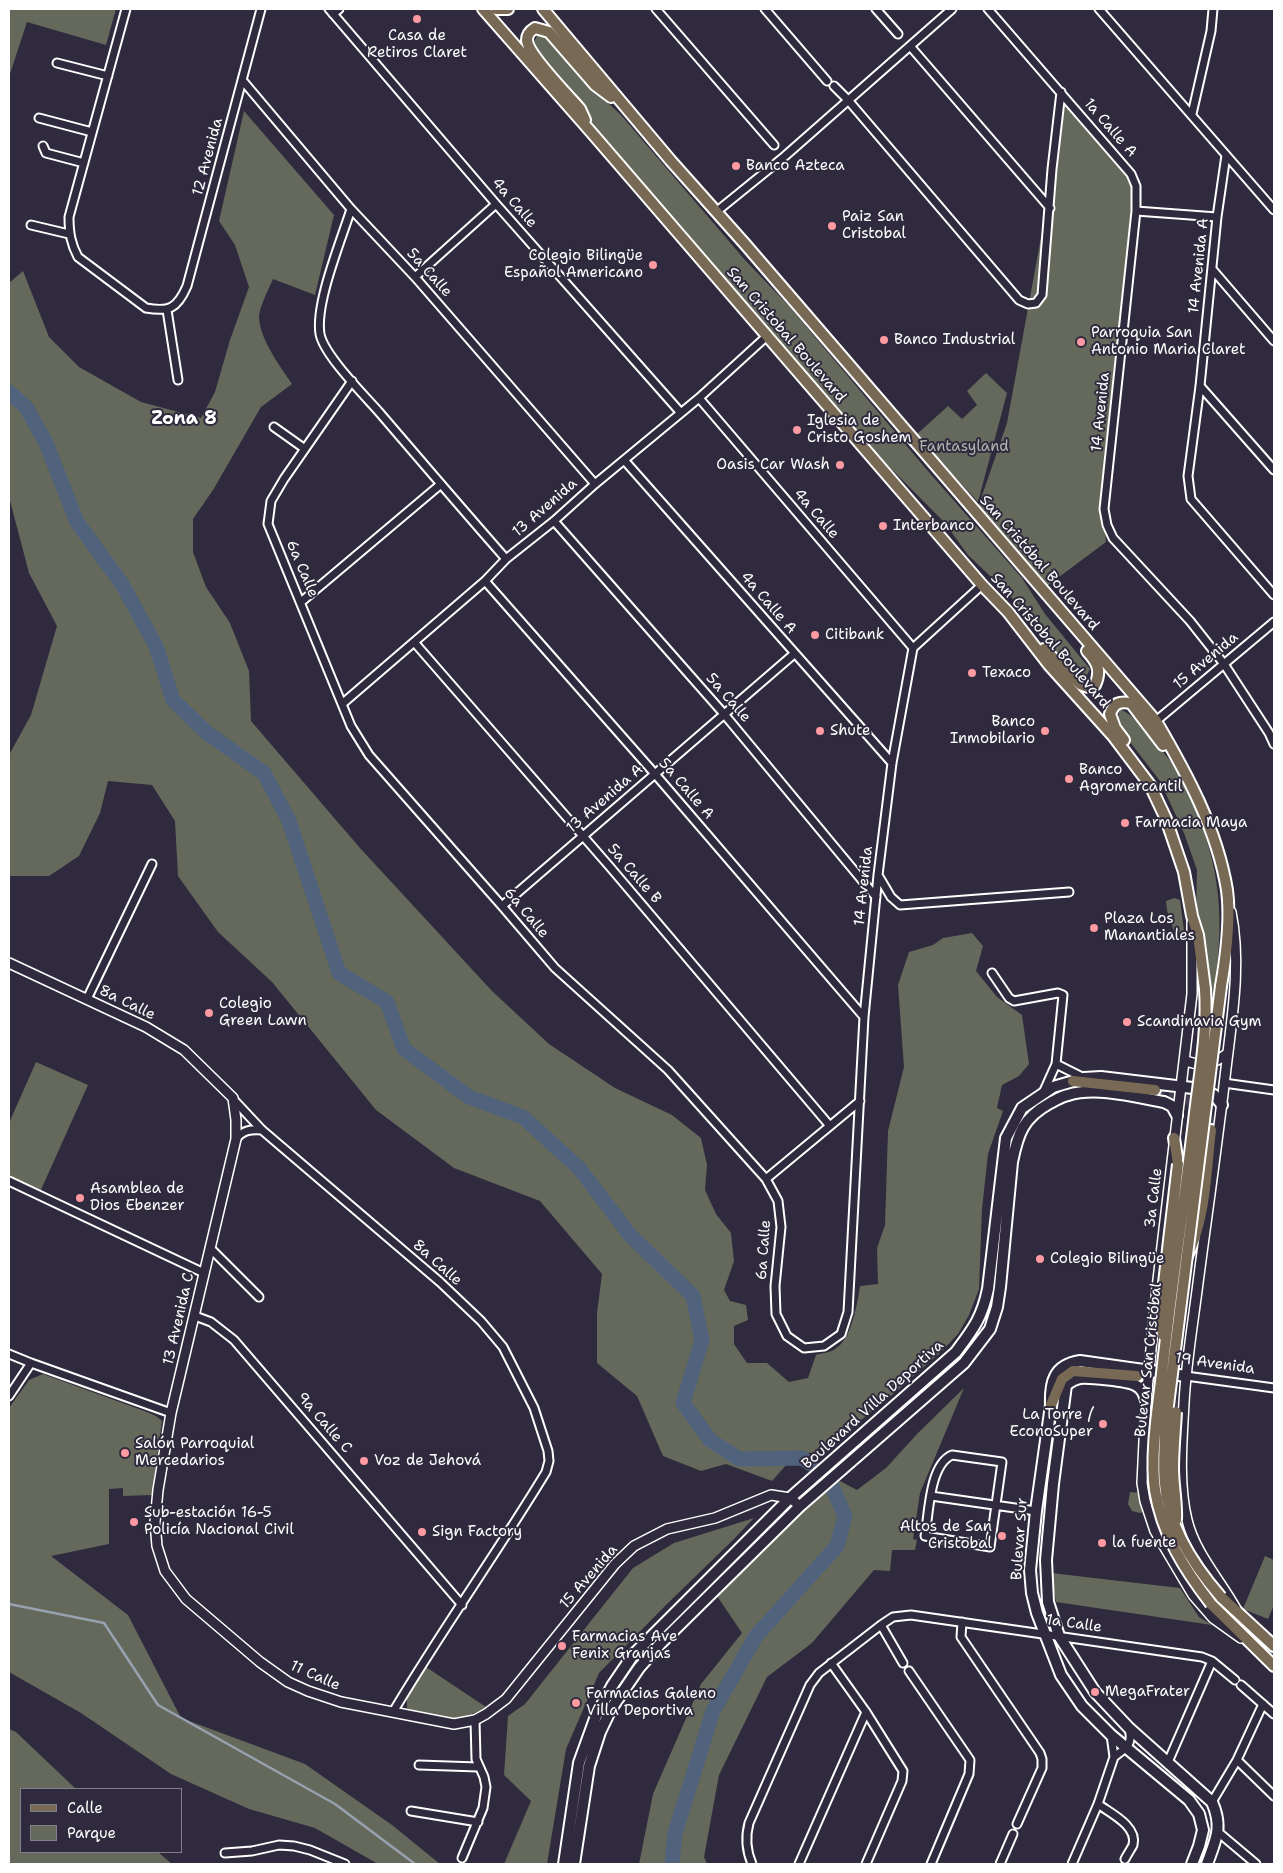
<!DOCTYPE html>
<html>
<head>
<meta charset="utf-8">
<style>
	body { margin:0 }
	#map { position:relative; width:1283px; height:1873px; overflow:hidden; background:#2f2a3d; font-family:"Shantell Sans",sans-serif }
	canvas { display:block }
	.frame { position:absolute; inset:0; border:10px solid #fff; pointer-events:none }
	.legend { position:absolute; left:20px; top:1788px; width:162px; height:65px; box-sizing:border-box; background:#2f2a3d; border:1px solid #827f8b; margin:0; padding:6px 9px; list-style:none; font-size:15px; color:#fff }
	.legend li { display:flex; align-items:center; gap:10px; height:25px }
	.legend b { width:25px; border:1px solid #827f8b }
</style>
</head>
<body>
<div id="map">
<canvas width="1283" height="1873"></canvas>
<div class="frame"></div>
<ul class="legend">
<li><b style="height:6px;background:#776954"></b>Calle</li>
<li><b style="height:14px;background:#64695b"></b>Parque</li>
</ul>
</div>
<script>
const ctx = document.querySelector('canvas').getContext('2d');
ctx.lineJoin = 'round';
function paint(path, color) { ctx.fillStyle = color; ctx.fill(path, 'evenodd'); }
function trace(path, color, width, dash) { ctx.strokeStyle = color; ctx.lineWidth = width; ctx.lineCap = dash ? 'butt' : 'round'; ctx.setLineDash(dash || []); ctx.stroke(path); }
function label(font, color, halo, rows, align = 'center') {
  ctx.font = font + ' "Shantell Sans",sans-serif'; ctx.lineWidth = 4; ctx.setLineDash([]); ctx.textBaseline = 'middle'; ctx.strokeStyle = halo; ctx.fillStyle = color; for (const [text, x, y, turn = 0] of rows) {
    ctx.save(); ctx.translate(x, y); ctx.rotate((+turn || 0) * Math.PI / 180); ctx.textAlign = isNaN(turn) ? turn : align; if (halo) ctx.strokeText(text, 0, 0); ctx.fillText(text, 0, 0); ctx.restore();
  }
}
const green = new Path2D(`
	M9,9H116L106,45L27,22L9,77Z
	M537,36H544L551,40L596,92L621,115L745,260L788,305L927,470L1022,578L1045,614L1090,669L1085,679L1079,677L1072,673L1008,593L968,555L944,522L832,409L598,135L586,112L533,48L534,42Z
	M1067,95L1138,184L1103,508L1106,542L1043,589L976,513L1007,423Z
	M244,111L334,215L315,295L273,279C269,288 260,306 259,316C259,338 280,366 292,384L261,407L213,490L193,519V552L206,587L230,623L249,671L251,721L360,848L492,991L549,1044L615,1088L672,1115L701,1138L707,1165L705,1190L716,1214L731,1233L734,1261L724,1290L730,1301L746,1305L748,1320L734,1326V1344L747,1363H767L789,1382L808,1378L816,1355C821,1353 830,1353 835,1349C852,1339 857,1304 860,1286L878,1284L877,1248L885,1225L888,1131L904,1067L898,985L909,952L933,945L943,938L972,933L983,946L976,971L997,997L1022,1015L1029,1064L1019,1076L1002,1085L997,1108L1003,1111L988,1154L982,1209L979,1289L969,1315L958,1334L941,1352L893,1394L823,1451L795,1455L772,1481L726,1464L701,1471L663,1456L637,1396L597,1363V1313L602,1274L540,1201L454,1168L376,1110L272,982L218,932L178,876L175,821L152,785L108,781L100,813L79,856L49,876H9V755L31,715L57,626L29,573L9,497V283L23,271L49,337L79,367L141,402L201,418L215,392L230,340L249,287L235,245L219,221Z
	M986,373L1007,393L978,502L916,435L948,406L962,419L977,405L967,391Z
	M1120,709C1141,720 1149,733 1163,752C1168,759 1175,765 1179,773C1187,785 1193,800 1198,815C1223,880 1223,927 1214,995H1211L1196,915L1197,870L1184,833L1160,781L1120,729L1117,721Z
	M1174,898L1180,900L1185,938L1177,941L1167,910L1166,901Z
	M36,1062L88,1085L40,1192L9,1178V1123Z
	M43,1374L147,1412L156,1416L162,1421L152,1495L123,1496V1488L109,1489V1544L51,1556L128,1615L181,1718L305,1764L392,1825L440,1864H378L315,1828L249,1809L171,1774L81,1713L9,1672V1408L29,1380Z
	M964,1388L920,1493L913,1539L917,1540L915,1550H892L890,1571L874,1570L812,1643L767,1677L719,1775L704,1857L707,1864H639L653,1794L701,1684L742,1633L717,1596L816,1499L840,1481L857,1490L886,1468L918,1433Z
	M1130,1492L1141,1493L1144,1511L1140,1513L1132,1511L1128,1504Z
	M754,1518L733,1540L667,1604L599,1673L566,1749L547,1864H504L531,1801L504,1775L508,1716L525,1704L633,1568L674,1543Z
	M1265,1556L1274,1560V1605L1268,1619L1243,1609Z
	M1051,1573L1180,1588L1199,1617L1212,1625L1056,1602Z
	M426,1667L486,1707C464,1721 429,1725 407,1708V1698Z
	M9,1729L16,1732L76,1789H21V1852H158L172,1864H9Z`);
const stream = new Path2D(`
	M9,1604L104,1623L158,1705L335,1804L415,1864`);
const river = new Path2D(`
	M9,392L26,407L46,443L77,522L122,584L156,646L173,700L207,733L264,773L289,821L339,973L387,1002L404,1049L469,1097L523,1117L579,1168L630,1235L693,1296L702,1340L683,1403L710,1440L739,1459L802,1458L811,1464
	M672,1864L675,1833L713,1711L756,1636L837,1546L845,1516L832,1486`);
const primaryTunnel = new Path2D(`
	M1155,1090C1176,1093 1212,1105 1211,1130
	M1137,1376C1154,1382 1173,1394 1176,1412`);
const minor = new Path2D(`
	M126,9L69,217C69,233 71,244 78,257L146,308C169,312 177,309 187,286L261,9
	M329,9L496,204L681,413
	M656,9L774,145
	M765,9L827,81
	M876,9L898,34
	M988,9L1131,174L1136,186V211L1104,509L1107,525L1113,538L1190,621L1224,664L1269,733L1274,744
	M1099,9L1274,210
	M333,14L339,9
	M910,46L1050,208
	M57,63L108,76
	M243,81L351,209L415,277L595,484
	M834,86L848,100L1019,300L1028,304L1036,303L1042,295L1052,169L1061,92
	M1192,114L1211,31L1213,9
	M39,118L92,132
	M43,146L46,153L84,163
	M1226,155L1217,217L1200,386L1188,476L1191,499L1274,595
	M351,209C341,241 315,303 320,334C324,355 364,395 379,412C421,461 463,510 506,559
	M1136,211L1217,217
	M716,212L785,156L952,9
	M31,225L69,234
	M1212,269L1274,341
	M415,277L496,204
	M167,310L178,380
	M352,381L284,479L271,501L268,524L351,726L369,755L502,906L555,968L668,1070L766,1179L778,1201L781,1227L775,1286L776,1314L787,1336L804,1348L824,1346L841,1334L848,1312L864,1017L878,875L892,763L913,648L982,585
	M1200,386L1274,470
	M699,398L913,648
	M274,427L305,449
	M624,460L892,763
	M554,521L724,714L876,897
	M485,581L655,774L864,1017
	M301,602L441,484
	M414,642L610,867L830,1126
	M342,704L485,581L506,559L554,521L595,484L699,398L767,336
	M1156,721L1274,622
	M878,875L891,897L900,905L1069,892
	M502,906L794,654
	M992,973L1009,998L1014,1001L1058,993L1063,995L1056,1064L1043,1093
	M87,999L152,864
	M1056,1064L1084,1078
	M1224,1083L1274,1090
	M233,1099L262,1130L440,1282L481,1321L503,1347L534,1408L548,1451L549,1461L546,1472C497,1553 441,1631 393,1712
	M236,1139C243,1130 251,1129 262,1130
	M766,1179L860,1101
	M9,1181L204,1273
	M210,1248L259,1297
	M195,1316L211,1322L234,1340L462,1605
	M9,1354L31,1363L171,1413
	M1186,1376L1274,1388
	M9,1396L31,1363
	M952,1455L1002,1462L990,1547L925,1536C929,1514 929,1465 952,1455Z
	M931,1496L1036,1511
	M962,1622L961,1637L1040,1753L1042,1759V1768L1017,1824
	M881,1625L903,1663
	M831,1663L866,1712L903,1771L902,1781L866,1864
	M909,1671L970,1760L969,1774L931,1864
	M1241,1685L1274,1714
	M1114,1757C1127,1747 1133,1745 1129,1728
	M1237,1760L1274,1796
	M1168,1762L1212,1661
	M419,1765L478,1767
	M1212,1802L1237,1760L1263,1704
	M1098,1804C1110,1813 1138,1826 1133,1845C1131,1849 1127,1855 1125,1859
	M411,1811L478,1822
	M1218,1832L1256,1864
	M225,1853L252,1851L279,1845L294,1846L310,1850L345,1864
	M462,1858L483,1808L486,1787L484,1777L476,1759L475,1720
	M752,1864C746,1850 745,1838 749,1823L810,1685L819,1673L881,1625L893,1617L911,1615L1202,1657L1212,1661L1235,1680
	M799,1864L866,1712
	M1000,1864L1013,1834
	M1072,1864L1098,1804L1114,1757L1111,1735`);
const tertiary = new Path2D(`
	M1231,912C1242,966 1231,1023 1225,1077C1217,1146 1207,1214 1198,1283C1193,1323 1186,1363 1184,1403C1182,1441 1178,1483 1187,1520C1195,1553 1220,1580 1236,1609
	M1192,923V994L1157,1288L1146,1400L1142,1483L1145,1501L1155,1531L1193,1595L1213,1618L1241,1638
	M9,963L146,1027L184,1050L233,1098L236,1120V1139L171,1413L158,1490L155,1522L157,1546L165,1571L186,1599L260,1662L288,1682L308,1691L341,1702L454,1724L475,1720L486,1714L506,1699L615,1564L634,1546L667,1529L715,1518L771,1495L790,1498L800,1506
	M1186,1061C1202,1067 1214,1064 1228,1053`);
const secondary = new Path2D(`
	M1186,1376L1080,1361C1054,1365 1050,1382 1051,1405L1036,1511L1030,1570L1032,1593L1037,1613L1061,1675L1082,1706L1111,1735L1189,1800L1199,1814L1203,1830L1199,1846L1192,1864
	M1146,1400C1144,1394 1142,1388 1135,1385C1128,1381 1088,1377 1080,1378C1074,1379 1071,1381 1066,1385L1053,1484L1046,1560L1048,1602L1059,1636L1095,1692L1129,1728L1212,1802C1223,1827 1216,1839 1207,1864
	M564,1864L579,1763L596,1716L612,1686L633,1655L790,1498L956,1352C973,1329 982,1318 988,1289L1006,1138L1022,1108L1053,1087L1084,1078L1101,1077L1201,1089L1214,1095L1222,1105
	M574,1864L589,1766L600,1732L611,1709L639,1668L661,1643L800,1506L964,1363L990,1329L997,1307L1000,1287L1012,1162C1018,1133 1023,1118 1050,1103C1056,1100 1062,1096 1068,1095C1096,1086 1136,1097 1164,1102L1172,1106L1177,1115`);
const primary = new Path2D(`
	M483,9L591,132L982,585L1008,612L1049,665L1113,736L1150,785L1166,819L1184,872L1192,916L1198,935L1205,989
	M496,9H508
	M543,9L671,161L745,244L1156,721C1187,774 1217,829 1227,890C1231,919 1226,957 1221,986
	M585,120L580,109C570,97 527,54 527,40C527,34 530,31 535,28L549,32L595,85L611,97
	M1044,649L1080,684L1088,687L1095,685C1102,670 1097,662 1087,651
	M1124,740L1115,728L1110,714C1114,703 1119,701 1131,703L1163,745
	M1073,1081L1155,1090
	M1174,1138L1178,1164
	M1187,1256C1206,1218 1206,1172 1211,1130
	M1051,1405L1062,1379L1073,1371L1137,1376
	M1221,1597L1274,1646
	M1211,1604L1274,1666`);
const primaryBridge = new Path2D(`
	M1205,989C1208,1033 1199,1077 1194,1121C1184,1205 1171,1289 1162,1373C1158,1408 1150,1455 1155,1490C1162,1534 1184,1569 1211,1604
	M1163,1335L1161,1319L1162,1300L1178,1164
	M1176,1412C1175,1431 1173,1450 1173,1468C1173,1486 1177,1503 1176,1520
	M1221,1597C1194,1566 1168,1527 1165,1484C1163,1466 1165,1447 1165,1429L1221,986`);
const markers = [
	[417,19,5,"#ff9aa2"],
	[736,166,5,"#ff9aa2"],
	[832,226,5,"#ff9aa2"],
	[653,265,5,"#ff9aa2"],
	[884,340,5,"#ff9aa2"],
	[1081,342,5,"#ff9aa2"],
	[797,430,5,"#ff9aa2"],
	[840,465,5,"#ff9aa2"],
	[883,526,5,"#ff9aa2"],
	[815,635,5,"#ff9aa2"],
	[972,673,5,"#ff9aa2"],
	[820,731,5,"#ff9aa2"],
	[1045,731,5,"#ff9aa2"],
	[1069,779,5,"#ff9aa2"],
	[1125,823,5,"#ff9aa2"],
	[1094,928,5,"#ff9aa2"],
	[209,1013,5,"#ff9aa2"],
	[1127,1022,5,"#ff9aa2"],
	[80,1198,5,"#ff9aa2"],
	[1040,1259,5,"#ff9aa2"],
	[1103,1424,5,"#ff9aa2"],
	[125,1453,5,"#ff9aa2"],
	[364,1461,5,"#ff9aa2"],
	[134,1522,5,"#ff9aa2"],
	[422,1532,5,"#ff9aa2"],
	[1002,1536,5,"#ff9aa2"],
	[1102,1543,5,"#ff9aa2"],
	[562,1646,5,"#ff9aa2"],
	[1095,1692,5,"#ff9aa2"],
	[576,1703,5,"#ff9aa2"]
];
const poiNames = [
	["Casa de",417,36,"center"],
	["Retiros Claret",417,53,"center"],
	["Banco Azteca",746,166],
	["Paiz San",842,217],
	["Cristobal",842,234],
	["Colegio Bilingüe",643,256,"right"],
	["Español Americano",643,273,"right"],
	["Parroquia San",1091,333],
	["Antonio Maria Claret",1091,350],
	["Banco Industrial",894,340],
	["Iglesia de",807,421],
	["Cristo Goshem",807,438],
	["Oasis Car Wash",830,465,"right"],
	["Interbanco",893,526],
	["Citibank",825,635],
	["Texaco",982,673],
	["Banco",1035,722,"right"],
	["Inmobilario",1035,739,"right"],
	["Shute",830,731],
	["Banco",1079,770],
	["Agromercantil",1079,787],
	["Farmacia Maya",1135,823],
	["Plaza Los",1104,919],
	["Manantiales",1104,936],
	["Colegio",219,1004],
	["Green Lawn",219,1021],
	["Scandinavia Gym",1137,1022],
	["Asamblea de",90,1189],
	["Dios Ebenzer",90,1206],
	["Colegio Bilingüe",1050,1259],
	["La Torre /",1093,1415,"right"],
	["EconoSuper",1093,1432,"right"],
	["Salón Parroquial",135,1444],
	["Mercedarios",135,1461],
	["Voz de Jehová",374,1461],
	["Sub-estación 16-5",144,1513],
	["Policía Nacional Civil",144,1530],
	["Altos de San",992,1527,"right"],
	["Cristobal",992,1544,"right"],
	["Sign Factory",432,1532],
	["la fuente",1112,1543],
	["Farmacias Ave",572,1637],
	["Fenix Granjas",572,1654],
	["MegaFrater",1105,1692],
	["Farmacias Galeno",586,1694],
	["Villa Deportiva",586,1711]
];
const streetNames = [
	["1a Calle A",1110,128,49],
	["12 Avenida",208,157,-75],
	["4a Calle",514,203,49],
	["14 Avenida A",1199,266,-84],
	["5a Calle",429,273,48],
	["San Cristobal Boulevard",786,335,49],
	["14 Avenida",1101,412,-84],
	["13 Avenida",545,508,-41],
	["4a Calle",816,514,49],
	["San Cristóbal Boulevard",1039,563,49],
	["6a Calle",302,569,67],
	["4a Calle A",768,603,49],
	["San Cristobal Boulevard",1050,641,49],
	["15 Avenida",1206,661,-40],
	["5a Calle",728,698,49],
	["5a Calle A",686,789,49],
	["13 Avenida A",605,799,-41],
	["5a Calle B",634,874,49],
	["14 Avenida",864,886,-84],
	["6a Calle",526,913,50],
	["8a Calle",127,1003,26],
	["3a Calle",1154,1198,-83],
	["6a Calle",764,1250,-86],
	["8a Calle",437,1263,42],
	["13 Avenida C",179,1319,-77],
	["Bulevar San Cristóbal",1149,1360,-84],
	["19 Avenida",1215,1364,8],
	["Boulevard Villa Deportiva",873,1405,-42],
	["9a Calle C",324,1423,49],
	["Bulevar Sur",1020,1539,-86],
	["15 Avenida",589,1577,-49],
	["1a Calle",1074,1624,8],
	["11 Calle",315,1676,24]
];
const parkNames = [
	["Fantasyland",964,447]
];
const quarterNames = [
	["Zona 8",184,419]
];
paint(green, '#64695b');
trace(stream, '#97a1b0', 2.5);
trace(river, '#51637c', 15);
trace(primaryTunnel, '#443f50', 10, [10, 5]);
trace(minor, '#fff', 11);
trace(tertiary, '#fff', 12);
trace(secondary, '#fff', 14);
trace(primary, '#fff', 14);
trace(minor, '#2f2a3d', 7);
trace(tertiary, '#2f2a3d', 9);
trace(secondary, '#2f2a3d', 10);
trace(primary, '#776954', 10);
trace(primaryBridge, '#fff', 14, []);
trace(primaryBridge, '#776954', 10);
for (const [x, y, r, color] of markers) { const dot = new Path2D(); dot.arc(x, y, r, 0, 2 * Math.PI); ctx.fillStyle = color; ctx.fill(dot); trace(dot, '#2f2a3d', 2); }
label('15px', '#fff', '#2f2a3d', poiNames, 'left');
label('15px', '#fff', '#2f2a3d', streetNames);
label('15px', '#b2b4ad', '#2f2a3d', parkNames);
label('bold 18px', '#fff', '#2f2a3d', quarterNames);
</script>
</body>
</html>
